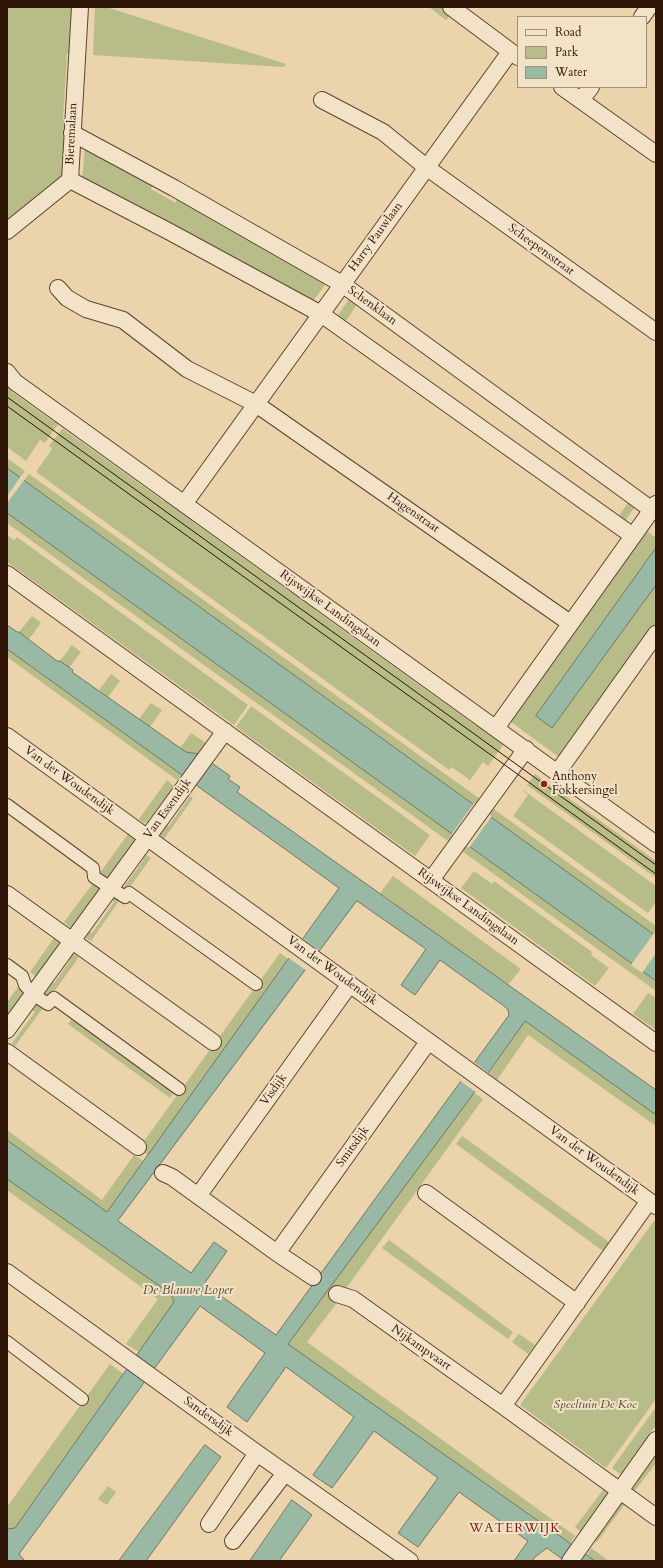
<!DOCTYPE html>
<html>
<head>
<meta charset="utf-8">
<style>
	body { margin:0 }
	#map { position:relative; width:663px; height:1568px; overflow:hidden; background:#ebd3ab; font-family:Cardo,serif }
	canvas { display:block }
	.frame { position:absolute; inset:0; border:8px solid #2d1406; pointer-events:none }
	.legend { position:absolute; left:517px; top:16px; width:130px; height:72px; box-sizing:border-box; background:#f2e2c8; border:1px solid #a3907a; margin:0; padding:5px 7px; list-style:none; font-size:12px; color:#2d1406 }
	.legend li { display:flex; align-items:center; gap:8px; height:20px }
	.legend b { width:20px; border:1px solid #a3907a }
</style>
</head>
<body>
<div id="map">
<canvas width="663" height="1568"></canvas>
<div class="frame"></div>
<ul class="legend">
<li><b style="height:5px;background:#f2e2c8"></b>Road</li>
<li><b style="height:11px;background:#b8bc88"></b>Park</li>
<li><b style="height:11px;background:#99b9a5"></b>Water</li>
</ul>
</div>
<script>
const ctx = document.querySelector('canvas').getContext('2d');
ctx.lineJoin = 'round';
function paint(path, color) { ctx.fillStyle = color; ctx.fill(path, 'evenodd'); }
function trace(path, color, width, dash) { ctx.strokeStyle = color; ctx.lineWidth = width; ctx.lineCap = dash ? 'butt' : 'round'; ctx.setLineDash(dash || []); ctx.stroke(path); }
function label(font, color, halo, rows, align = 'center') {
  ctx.font = font + ' Cardo,serif'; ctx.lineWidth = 4; ctx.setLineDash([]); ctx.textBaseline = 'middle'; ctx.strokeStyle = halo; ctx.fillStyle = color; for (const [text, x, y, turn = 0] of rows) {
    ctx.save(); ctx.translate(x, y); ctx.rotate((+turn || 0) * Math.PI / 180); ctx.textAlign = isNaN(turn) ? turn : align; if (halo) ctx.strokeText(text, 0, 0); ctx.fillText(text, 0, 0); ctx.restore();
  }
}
const green = new Path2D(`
	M7,7H73L71,54H67L63,120L66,121L64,173L58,183L7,223Z
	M95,7H106L286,64L284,67L93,55Z
	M429,7H442L451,14L446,20Z
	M85,146L154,182L151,189L176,203V195L328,281L313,301L82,182Z
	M350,298L358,303L346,321L338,315Z
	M7,383L15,387L12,392L54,422L58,418L61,420L45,443L40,440L26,461L7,447Z
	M62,429H63L165,502L168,498L195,517L192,521L290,592L293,588L317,605L315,610L476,726L479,722L506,741L488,766L483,762L470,780L452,767L449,770L36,472L52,449L49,446Z
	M7,458L25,471L20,478L7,468Z
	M29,474L656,926V936L24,480Z
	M630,500L637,504L625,521L618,517Z
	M7,513L656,981V991L7,523Z
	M646,530L656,538V548L536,716L552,728L656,585V625L560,758L507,719Z
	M7,535L14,540L17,537L248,705L234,725L7,562Z
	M32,616L41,623L29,639L19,632Z
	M72,645L81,652L69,668L60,661Z
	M7,649L182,775L177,780L7,657Z
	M111,674L120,681L108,697L99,690Z
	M151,703L162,710L150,727L139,719Z
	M251,706L430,835L415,856L236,727Z
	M191,733L206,743L199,754L186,752L180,748Z
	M535,774L656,861V878L527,785Z
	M167,780L174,786L147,822L144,823L139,819Z
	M523,790L656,886V902L648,913L513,816L528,795L523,791Z
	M190,796L193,798L164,839L157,833L164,823L169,826Z
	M128,834L136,840L108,879L100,873Z
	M143,853L151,858L124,895L122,890L144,859L141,856Z
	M474,871L492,884L494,881L592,952L591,955L609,968L595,986L461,888Z
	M393,876L521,969L508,985L380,893Z
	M94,882L101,887L71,928L64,922Z
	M115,893L121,898L91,941L83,936L88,930L92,933L114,902L111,899Z
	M54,938L62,944L37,977L30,972Z
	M71,952L79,957L48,1000L41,994L51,980L54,983L70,961L67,958Z
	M280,953L288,959L148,1155L139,1148Z
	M18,987L26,993L7,1018V1002Z
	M648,993L656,998V1030L633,1014Z
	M37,999L45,1005L15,1046L12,1043L35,1012L30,1008Z
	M74,1016L176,1089L170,1098L68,1024Z
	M525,1021L656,1115V1126L528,1035L497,1080L489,1073Z
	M474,1093L483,1099L342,1294L330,1285Z
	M7,1130L102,1200L134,1155L143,1161L107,1212L7,1140Z
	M462,1136L609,1242L603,1251L456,1144Z
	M7,1177L171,1294L174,1302L139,1352L126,1344L158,1299L7,1190Z
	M654,1221L656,1222V1399L606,1468L520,1405Z
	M389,1240L513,1332L508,1339L382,1248Z
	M326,1290L339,1300L307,1342L575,1536L570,1543L287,1344Z
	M519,1334L535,1345L528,1354L512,1342Z
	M110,1364L123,1374L15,1528L7,1529V1507Z
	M656,1407V1425L621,1475L612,1468Z
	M656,1451V1463L634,1492L628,1488Z
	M108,1486L116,1492L107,1505L98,1499Z
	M606,1486L609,1489V1494L581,1532L575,1527Z
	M621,1497L627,1501L597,1542L591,1538Z
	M591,1548L609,1561H595L587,1555Z`);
const water = new Path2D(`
	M7,468L656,936V981L7,513Z
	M656,548V585L552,728L536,716Z
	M7,625L17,632H19L57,661H60L73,670L72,672L186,752L199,754L230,776L228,779L240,787L237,792L656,1090V1115L525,1021L474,1093L288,1344L595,1561H565L547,1548L535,1557L532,1561H514L528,1541L459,1492L418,1547L398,1533L438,1478L374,1431L332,1488L313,1475L354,1417L286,1367L247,1422L227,1407L265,1353L200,1306L19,1554L25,1561H7V1529L15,1528L174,1302L171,1294L7,1179V1140L107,1212L339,888L7,649ZM357,901L426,949L401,985L415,995L440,960L504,1006L508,1010L509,1015L276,1335L204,1284L227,1251L214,1242L191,1273L118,1221Z
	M205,1445L221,1457L146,1561H119Z
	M292,1500L312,1515L309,1519L279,1561H250Z`);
const pier = new Path2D(`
	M21,476L25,479L7,503V496Z
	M474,803L492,816L469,848L451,835Z
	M654,933L656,934V953L642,973L631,965Z
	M301,937L321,952L307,971L287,957Z
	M473,1061L490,1074L477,1093L459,1080Z`);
const pedestrian = new Path2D(`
	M7,805L93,868L94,877L125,897L129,893L256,984
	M7,965L22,976L25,985L34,995L48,1004L54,998L179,1089
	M7,1342L82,1399`);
const minor = new Path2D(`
	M451,7L518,57
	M642,17L649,7
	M562,87L656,154
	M322,100L383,132L426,167L656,332
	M581,100L591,87
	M72,133L174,188L342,284L652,510
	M70,180L170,232L321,314L633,536
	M7,231L70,180L80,7
	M58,288L67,298L86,309L123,320L187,369L256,404L570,623
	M7,372L15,382L656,844
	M184,504L510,52
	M7,574L656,1043
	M496,728L656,504
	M7,736L656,1206
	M557,773L656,634
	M431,880L526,749
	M7,894L213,1042
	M7,1030L225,731
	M7,1052L138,1147
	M163,1173L172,1177L277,1253L313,1277
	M426,1193L577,1303
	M198,1196L350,984
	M277,1253L428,1042
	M7,1272L257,1453L410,1561
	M337,1294L353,1299L503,1406L656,1517
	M503,1406L649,1201
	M209,1524L257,1453
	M233,1541L285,1473
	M570,1561L656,1440`);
const tram = new Path2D(`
	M7,397L656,865
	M7,406L656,874`);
const markers = [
	[544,784,4,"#8f2418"]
];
const streetNames = [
	["Bieremalaan",72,134,-87],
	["Harry Pauwlaan",376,237,-54],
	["Scheepensstraat",541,250,36],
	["Schenklaan",372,306,36],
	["Hagenstraat",413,513,35],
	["Rijswijkse Landingslaan",330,609,36],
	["Van der Woudendijk",69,781,36],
	["Van Essendijk",168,809,-54],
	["Rijswijkse Landingslaan",468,907,36],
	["Van der Woudendijk",332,971,36],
	["Visdijk",274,1090,-54],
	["Smitsdijk",353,1147,-54],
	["Van der Woudendijk",594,1161,36],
	["Nijkampvaart",421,1348,35],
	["Sandersdijk",208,1417,36]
];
const poiNames = [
	["Anthony",552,777],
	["Fokkersingel",552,791]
];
const parkNames = [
	["Speeltuin De Koe",595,1405]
];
const waterNames = [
	["De Blauwe Loper",188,1291]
];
const neighbourhoodNames = [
	["WATERWIJK",515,1529]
];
paint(green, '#b8bc88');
paint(water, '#99b9a5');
trace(water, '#6e7765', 1);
paint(pier, '#ebd3ab');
trace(pedestrian, '#5c442f', 14);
trace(minor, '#5c442f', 18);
trace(pedestrian, '#f2e2c8', 12);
trace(minor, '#f2e2c8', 16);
trace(tram, '#2d1406', 1);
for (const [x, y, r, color] of markers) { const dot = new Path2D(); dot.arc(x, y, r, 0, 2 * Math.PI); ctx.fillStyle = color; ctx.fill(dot); trace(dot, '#f2e2c8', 1.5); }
label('12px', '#2d1406', '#f2e2c8', streetNames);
label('12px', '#2d1406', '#f2e2c8', poiNames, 'left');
label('italic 12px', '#57462d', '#f2e2c8', parkNames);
label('italic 13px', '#534e3e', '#f2e2c8', waterNames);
ctx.letterSpacing = '1px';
label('13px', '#7a1f14', '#f2e2c8', neighbourhoodNames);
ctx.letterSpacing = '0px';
</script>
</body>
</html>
